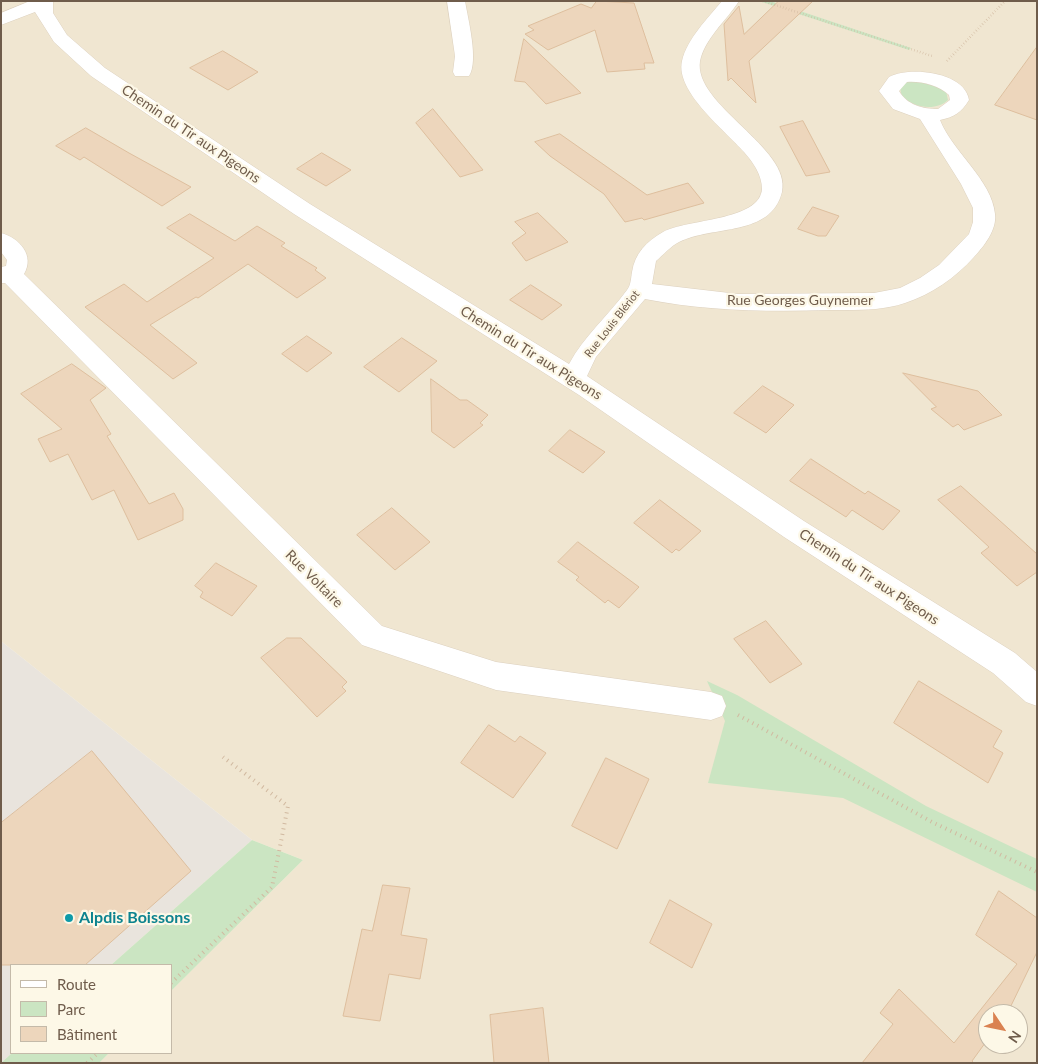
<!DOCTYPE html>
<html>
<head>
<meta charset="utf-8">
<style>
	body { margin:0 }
	#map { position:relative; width:1038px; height:1064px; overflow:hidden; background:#faf4e2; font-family:Lato,sans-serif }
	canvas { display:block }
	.frame { position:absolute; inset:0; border:2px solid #6f5c4b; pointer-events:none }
	.legend { position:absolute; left:10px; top:964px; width:162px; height:90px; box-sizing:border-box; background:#fdf8e7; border:1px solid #c4baa9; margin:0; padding:6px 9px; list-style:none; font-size:15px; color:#6f5c4b }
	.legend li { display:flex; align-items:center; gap:10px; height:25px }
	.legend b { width:25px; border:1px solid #c4baa9 }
	.north { position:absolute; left:978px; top:1004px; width:50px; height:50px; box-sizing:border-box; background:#fdf8e7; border:1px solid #c4baa9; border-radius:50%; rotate:124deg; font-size:14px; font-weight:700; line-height:20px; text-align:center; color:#6f5c4b }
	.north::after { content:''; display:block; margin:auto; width:18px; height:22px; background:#da8251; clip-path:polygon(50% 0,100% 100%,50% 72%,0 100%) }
</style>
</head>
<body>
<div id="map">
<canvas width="1038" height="1064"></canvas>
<div class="frame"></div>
<ul class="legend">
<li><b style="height:6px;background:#fff"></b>Route</li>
<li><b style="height:14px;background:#cbe5c2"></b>Parc</li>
<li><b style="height:14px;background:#edd6bc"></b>Bâtiment</li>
</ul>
<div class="north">N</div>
</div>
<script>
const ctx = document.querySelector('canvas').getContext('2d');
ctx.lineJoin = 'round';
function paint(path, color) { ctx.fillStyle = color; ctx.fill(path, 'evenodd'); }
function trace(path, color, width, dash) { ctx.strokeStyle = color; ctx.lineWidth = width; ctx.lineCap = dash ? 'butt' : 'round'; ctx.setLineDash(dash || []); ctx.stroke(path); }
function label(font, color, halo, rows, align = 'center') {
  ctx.font = font + ' Lato,sans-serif'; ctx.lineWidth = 4.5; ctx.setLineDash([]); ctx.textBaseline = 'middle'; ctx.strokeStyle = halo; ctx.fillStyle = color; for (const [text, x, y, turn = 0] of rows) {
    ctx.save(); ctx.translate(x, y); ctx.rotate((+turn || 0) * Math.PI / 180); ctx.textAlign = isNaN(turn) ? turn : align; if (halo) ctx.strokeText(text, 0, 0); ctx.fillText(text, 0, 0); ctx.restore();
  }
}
const residential = new Path2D(`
	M1,1H1037V1063H99L109,1053H171V991L303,860L252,840L1,641ZM988,1014H1018V1044H988Z`);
const industrial = new Path2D(`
	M1,641L252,840L111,965H11L12,1053L1,1063Z`);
const green = new Path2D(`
	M759,1H770L911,48L909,50Z
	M921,80L946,91L948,100C935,112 914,107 902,97L900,88L907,81Z
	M707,681L737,695L926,806L1037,859V892L843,798L708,783L725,721Z
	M252,840L303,860L171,991V965H111Z
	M12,1053H109L99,1063H1Z`);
const building = new Path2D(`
	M597,1L634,3L654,63H644L645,69L607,72L595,30L548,50L525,34L534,30L528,26L581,4L591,8Z
	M779,1H813L749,61L756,103L731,78L728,81L724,24L739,6L744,34Z
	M524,39L544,58L581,93L546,104L525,82L515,81Z
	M1037,47V120L995,105Z
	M223,51L258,72L228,90L190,68Z
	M433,109L483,170L460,177L416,123Z
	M803,121L830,172L806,176L780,127Z
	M86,128L129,153L191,187L162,206L84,157L80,160L56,146Z
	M560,134L647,195L688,183L704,203L644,220L642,218L625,222L604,194L550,156L535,142Z
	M322,153L351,170L326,186L297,169Z
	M813,207L839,216L826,236H818L798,229Z
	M538,213L568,242L526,261L512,243L526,233L515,222Z
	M190,214L235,241L257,226L285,243L281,246L317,268L315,270L326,278L297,298L248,264L198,298L196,297L150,325L197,363L173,379L85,307L124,284L147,302L214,258L167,228Z
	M531,285L562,305L542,320L510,300Z
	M307,336L332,353L307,372L282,354Z
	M402,338L437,361L399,392L364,367Z
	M72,364L106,388L90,400L111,434L107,436L149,504L174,493L183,509V520L138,540L114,490L92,500L68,454L50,462L38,439L62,429L21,394Z
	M903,373L978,391L1002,415L964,430L958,424L953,427L931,409L936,407Z
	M431,379L460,400H467L488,415L480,423L483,425L454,448L432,432Z
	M763,386L794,405L766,433L734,413Z
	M570,430L605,452L583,473L549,451Z
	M811,459L865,494L868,491L900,511L883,530L852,510L846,517L790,481Z
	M961,486L1037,554V572L1017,586L981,553L989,547L938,500Z
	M660,500L701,531L679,551L676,549L672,553L634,523Z
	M392,508L430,542L395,570L357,535Z
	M578,542L639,587L619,608L608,600L605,603L576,580L579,577L558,562Z
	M216,563L257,586L232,616L200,597L203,592L195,586Z
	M766,621L802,664L770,683L734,639Z
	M287,638H301L347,682L342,687L346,691L317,717L261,658Z
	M919,681L1002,731L993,747L1003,753L988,783L894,723Z
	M489,725L515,742L520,736L546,753L513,798L461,763Z
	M92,751L191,871L85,965H1V823Z
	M606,758L649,779L617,849L572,826Z
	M383,885L410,888L401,935L427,939L420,979L389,974L380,1021L343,1016L362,929L372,931Z
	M999,891L1037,918V952L1007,1014H988V1039L972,1061L974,1063H862L893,1024L880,1013L899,989L954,1043L1017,964L976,935Z
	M670,900L712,924L692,968L650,943Z
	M543,1008L549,1063H494L490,1015Z`);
const pathFar1 = new Path2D(`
	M763,1L932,56
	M947,61L1005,1`);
const path = new Path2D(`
	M738,715L932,822L1037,872
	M171,983L272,887L288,806L223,757
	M87,1063L98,1053`);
const minor = new Path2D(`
	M30,1H53V13L67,35L105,68L310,204L569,364C584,336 608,316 627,290C631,285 631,278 632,272C635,253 646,242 663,232C686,219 760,221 762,189C762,175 753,162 744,152C726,131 675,92 682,61C687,39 708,18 722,1H739C727,20 705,38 700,61C693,105 792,148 782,192C771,237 713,225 679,242C671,246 663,255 656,261L652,284L738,294L874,293L900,288L920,278L939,265L969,234L973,222V208L961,184L920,119L893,109L879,91L889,77C910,66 965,72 969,100C961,113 954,117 940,120C952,151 992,180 995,214C997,230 984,246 974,257C955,278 932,294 905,303C881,311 856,310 830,310C768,312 706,311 645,299L596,357L587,376L804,521L1015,653L1037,672V706L1026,702L993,673L784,537L579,395L294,214L91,76L54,42L35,12L1,25V13ZM907,82C921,81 938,85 949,95L950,100L938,109C923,109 907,105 899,91Z
	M447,1H465C468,19 479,61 469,76H455L453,72L455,56Z
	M1,233C20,238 35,256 24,274L382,626L496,662L711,692L722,696L726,706L722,716L711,720L496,690L362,645L5,283H1V267L6,266L7,260L1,252Z`);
const markers = [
	[69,918,5,"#0f9aa8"]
];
const farStreetnames = [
	["Rue Louis Blériot",612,324,-52]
];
const streetNames = [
	["Chemin du Tir aux Pigeons",191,134,34],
	["Rue Georges Guynemer",800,300],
	["Chemin du Tir aux Pigeons",531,353,32],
	["Chemin du Tir aux Pigeons",869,577,33],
	["Rue Voltaire",314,579,45]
];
const nearCulturenames = [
	["Alpdis Boissons",79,918]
];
paint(residential, '#f0e6d1');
paint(industrial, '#e9e4dd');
paint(green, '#cbe5c2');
paint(building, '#edd6bc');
trace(building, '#debf9e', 1);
trace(minor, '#ddd1bf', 1);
trace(pathFar1, '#d1b9a0', 2.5, [0.5, 2.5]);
trace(path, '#d1b9a0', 4, [1, 4.5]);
paint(minor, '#fff');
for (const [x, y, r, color] of markers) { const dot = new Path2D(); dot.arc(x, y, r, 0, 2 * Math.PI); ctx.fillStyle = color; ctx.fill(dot); trace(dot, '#fdf8e7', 2); }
label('11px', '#6f5c4b', '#fdf8e7', farStreetnames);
label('14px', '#6f5c4b', '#fdf8e7', streetNames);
label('bold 16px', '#0d838f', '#fdf8e7', nearCulturenames, 'left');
</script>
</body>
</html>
